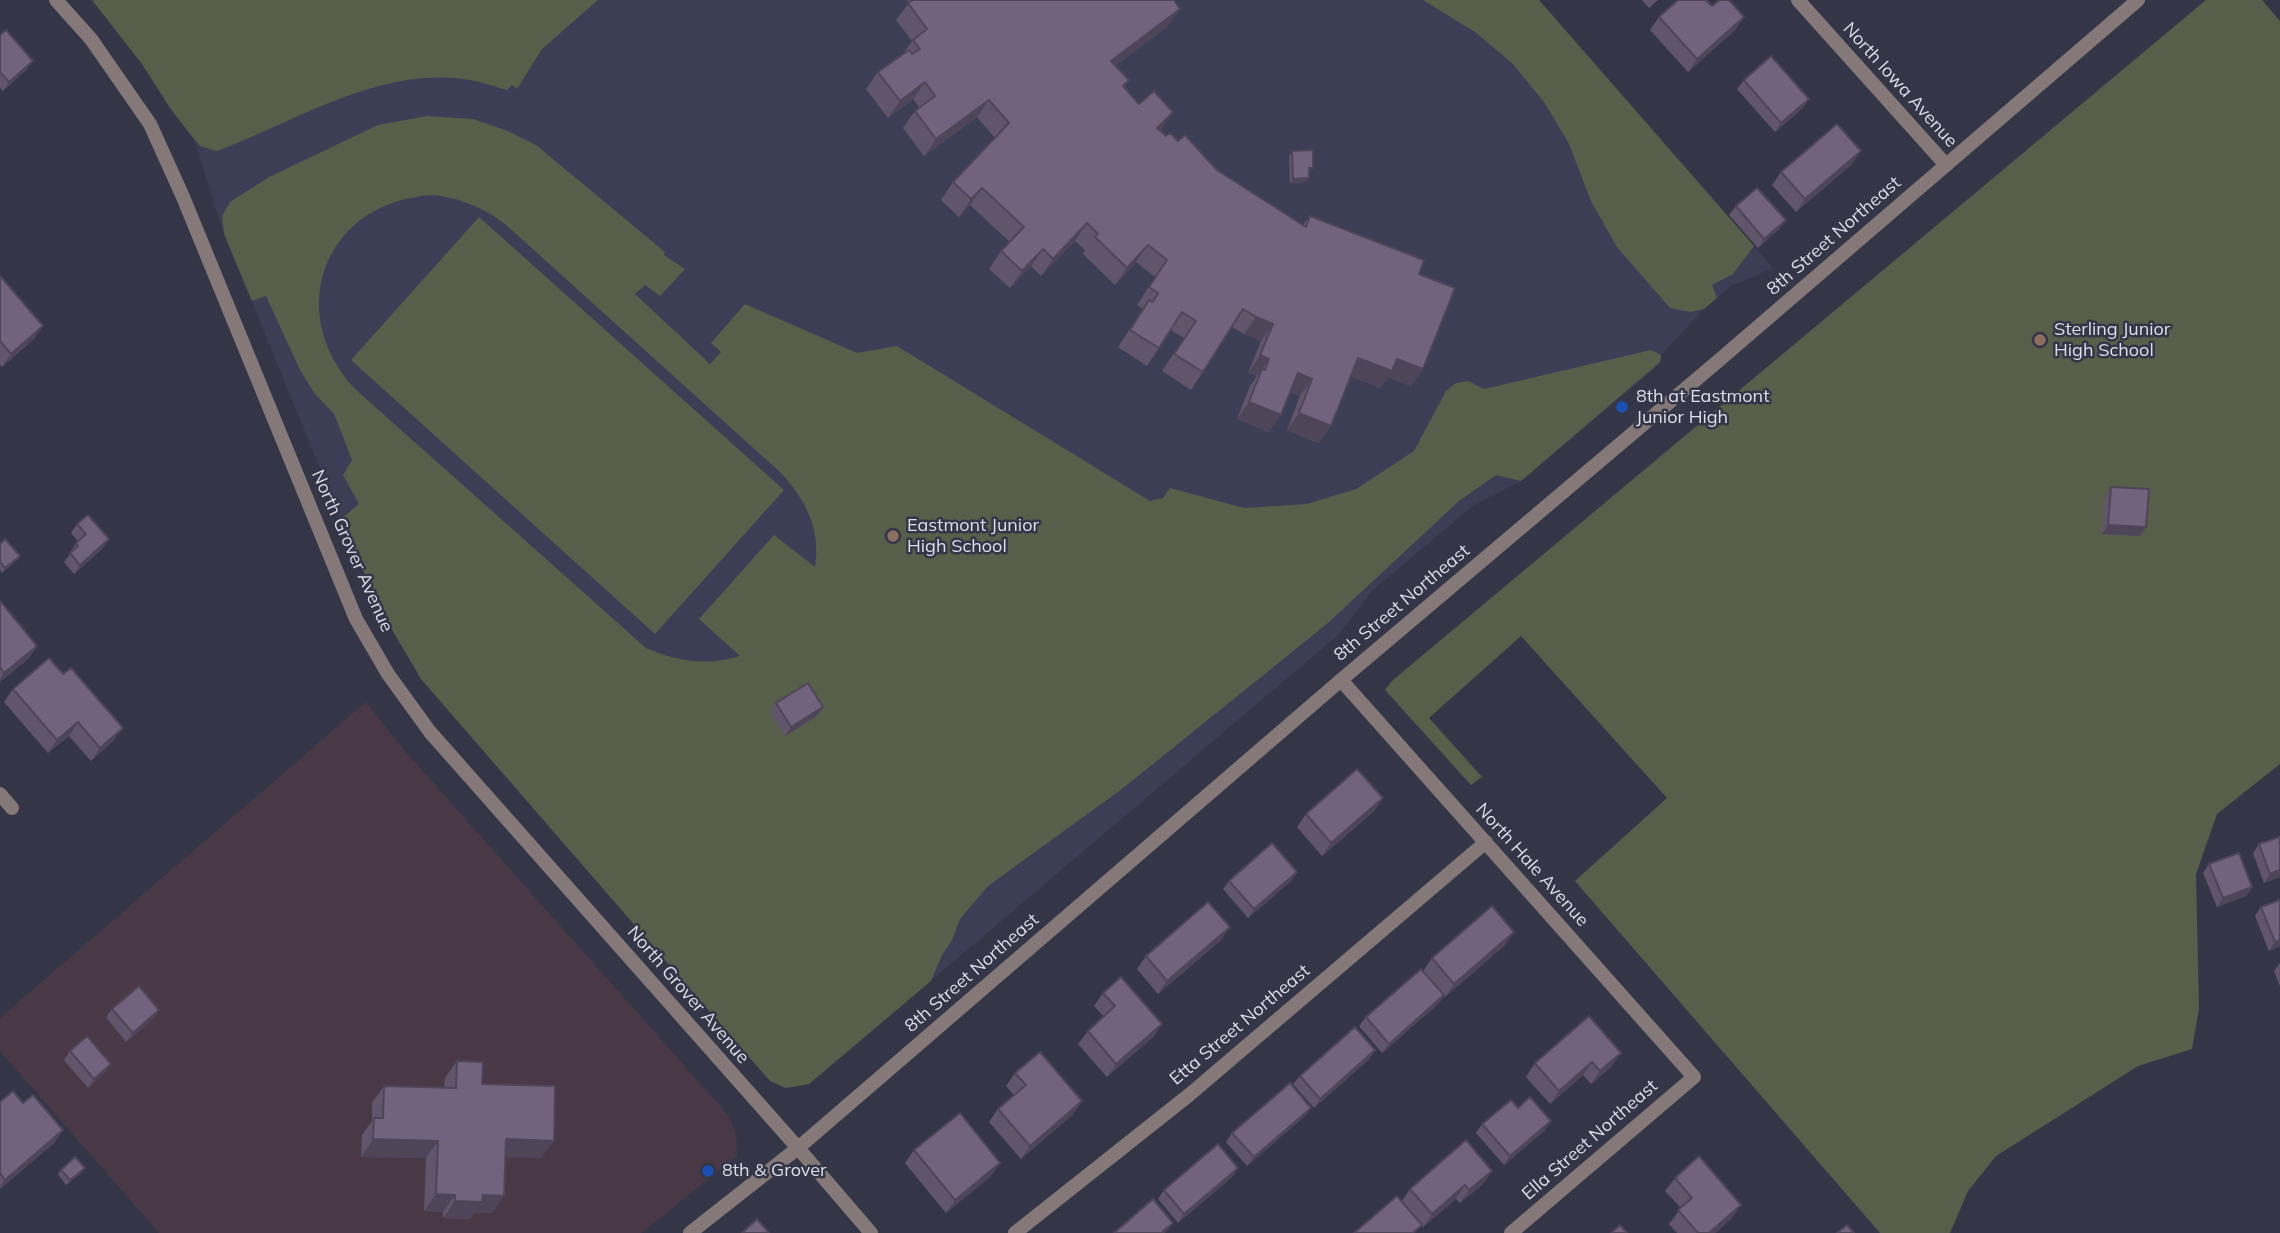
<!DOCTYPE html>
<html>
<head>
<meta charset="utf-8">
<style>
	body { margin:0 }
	canvas { display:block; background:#343647 }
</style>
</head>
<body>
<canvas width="2280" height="1233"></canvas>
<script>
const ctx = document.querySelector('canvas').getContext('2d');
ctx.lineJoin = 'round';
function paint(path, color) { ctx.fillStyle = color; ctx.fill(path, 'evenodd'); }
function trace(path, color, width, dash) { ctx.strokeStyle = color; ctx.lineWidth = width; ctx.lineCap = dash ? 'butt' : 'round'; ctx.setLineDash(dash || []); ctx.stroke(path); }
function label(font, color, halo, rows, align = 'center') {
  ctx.font = font + ' Mulish,sans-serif'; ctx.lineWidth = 5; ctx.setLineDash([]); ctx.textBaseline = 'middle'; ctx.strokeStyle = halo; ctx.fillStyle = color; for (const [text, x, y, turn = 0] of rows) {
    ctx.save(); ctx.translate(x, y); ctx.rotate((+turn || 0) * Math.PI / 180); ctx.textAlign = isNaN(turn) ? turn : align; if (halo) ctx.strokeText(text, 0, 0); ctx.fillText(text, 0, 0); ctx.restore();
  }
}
const commercial = new Path2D(`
	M366,702L397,742L728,1115L736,1134L737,1156L641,1233H159L0,1051V1018Z`);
const built = new Path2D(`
	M92,0H1539L1773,268L1731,286L1704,309L1661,355L1660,362L1655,368L1521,481L1474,505L1412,557L1373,590L1338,635L809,1084L786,1088L770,1081L421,679L380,609L341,519L224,234L194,139L170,108L142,64Z`);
const green = new Path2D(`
	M92,0H598L542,49L517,89L512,85L507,90C495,87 482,82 470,80C380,65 298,121 217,151L200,146L194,139L170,108L142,64Z
	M1423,0H1539L1754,246L1733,274L1712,285L1717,298L1704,309L1690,312L1670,308L1617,247L1591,201L1569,144L1544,102L1512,63L1475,32Z
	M2206,0H2262L2280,21V764L2217,814L2196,874L2199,1009L2192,1049L2138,1066L1996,1156L1968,1191L1950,1233H1880L1575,881L1667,798L1521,636L1429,718L1482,777L1471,785L1385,690L1393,680Z
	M427,116L473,119L508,131L536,145L665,252L664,255L685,269L660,296L645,285L635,294L710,364L721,352L711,343L745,304L857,353L897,346L1150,501L1163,498L1170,488L1244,508L1307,504L1356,489L1414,451L1446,391L1456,383L1468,381L1484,389L1651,350L1661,355L1660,362L1521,481L1496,475L1459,501L1328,623L1122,789L988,886L960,919L952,940L942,955L931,981L809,1084L786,1088L770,1081L421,679L380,609L341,519L359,504L343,475L352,460L334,414L315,394L300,370L266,296L252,301L224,234L222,216L230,202L269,177L378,125ZM434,195C462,199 482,207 505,224L781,473C806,500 821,530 815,567L774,535L699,619L740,656C707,666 678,662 646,648L355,389C282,310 326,200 434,195Z
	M479,217L784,490L655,634L351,360Z`);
const minor = new Path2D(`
	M1798,0L1946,165
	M1341,680L1694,1077L1511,1233
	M0,794L12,808
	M798,1148L871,1233
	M1015,1233L1189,1095L1486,842`);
const tertiary = new Path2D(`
	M56,0L91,39L150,124L183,197L356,619L388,674L430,732L798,1148
	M690,1233L798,1148L1341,680L1717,362L2138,0`);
const wall = new Path2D(`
	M907,0H1174L1168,26L1116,65L1129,80L1124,88L1166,136L1178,141L1217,170L1303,225L1310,216L1419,274L1423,369L1411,386L1388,377L1380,388L1350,376L1319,443L1287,430L1300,396L1290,392L1269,432L1237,419L1250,386L1257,376L1248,373L1261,341L1244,334L1232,327L1191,390L1162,371L1184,338L1171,330L1147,366L1118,347L1143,309L1137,305L1155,277L1136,262L1115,285L1083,254L1085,250L1075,241L1041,276L1031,266L1010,288L989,269L1001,251L1010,242L970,205L959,217L941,200L953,182L995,138L977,117L924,156L903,128L915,111L919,107L913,99L888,118L866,89L878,72L902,55L912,41L896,20L909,3Z
	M1642,0H1658L1649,8Z
	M1712,6L1744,17L1735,30L1688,72L1650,30L1659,17Z
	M0,35L26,70L3,91L0,88Z
	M1744,80L1809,99L1803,108L1775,132L1737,89Z
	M1292,151L1310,172H1309V178L1306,182L1290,183L1289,156Z
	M1852,164L1796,212L1772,185L1781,172Z
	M1736,206L1786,220L1779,229L1758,248L1729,215Z
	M0,276L43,326L34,339L2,367L0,365Z
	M2111,487L2146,527L2140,536L2102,534L2105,496Z
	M77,524L103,548L74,574L64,562L71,553L70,552L78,541L71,533Z
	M0,544L20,556L17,560L2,573L0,570Z
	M0,601L37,646L28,659L0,682Z
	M13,689L113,741L91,761L69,736L48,753L4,702Z
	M776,703L817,716L785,736L770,712Z
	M1383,798L1374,811L1322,856L1297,827L1306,814Z
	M2259,844L2280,877L2264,883L2253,853Z
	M2209,864L2252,887L2246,896L2217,907L2203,873Z
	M1229,881H1291L1248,918L1223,889Z
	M2280,900V946L2269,951L2255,916L2261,907Z
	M1221,940L1158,994L1137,969L1146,956Z
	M1505,945L1445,997L1444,996L1438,1004L1382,1053L1359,1026L1366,1017L1423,971L1432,958Z
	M2280,963V986L2274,971Z
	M1103,993L1162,1024L1153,1037L1107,1077L1078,1044L1088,1031L1104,1017L1094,1006Z
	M112,1009L159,1010L153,1019L126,1042L106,1017Z
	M1589,1016L1612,1066L1591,1084L1583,1075L1550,1104L1526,1077L1535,1063Z
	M1375,1050L1369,1059L1314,1108L1293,1084L1300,1076Z
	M70,1051L111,1064L105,1072L88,1088L64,1060Z
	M457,1061L482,1084L541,1158L506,1157L492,1213H474L470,1219L443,1218V1212L424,1211L426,1158L361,1157L362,1135L372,1121V1103L384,1086L444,1088L445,1078Z
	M1015,1073L1082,1101L1073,1114L1021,1159L989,1122L998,1109L1014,1095L1006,1086Z
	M0,1102L23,1103L63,1130L54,1143L0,1189Z
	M1311,1108L1305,1116L1247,1166L1226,1142L1232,1133Z
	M1482,1124L1545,1130L1504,1165L1476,1133Z
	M914,1150L991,1176L946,1213L905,1163Z
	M1238,1168L1232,1177L1178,1223L1158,1199L1164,1190Z
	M61,1170L81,1173L66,1185L58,1174Z
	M1492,1171L1483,1184L1460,1203L1456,1199L1423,1227L1402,1201L1410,1189Z
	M1675,1178L1732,1218L1715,1233H1677L1669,1224L1681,1208L1665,1191Z`);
const shadedWall = new Path2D(`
	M1180,9L1168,26L1099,78L1111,61Z
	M1744,17L1735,30L1688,72L1697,59Z
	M33,61L26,70L3,91L9,82Z
	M925,82L913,99L888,118L900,101Z
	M1809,99L1803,108L1775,132L1781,123Z
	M989,100L977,117L924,156L936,139Z
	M1173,112L1161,130L1145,145L1157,128Z
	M1861,151L1852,164L1796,212L1805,199Z
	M1309,178L1306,182L1290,183L1293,179Z
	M982,188L970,205L959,217L971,199Z
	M1786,220L1779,229L1758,248L1764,239Z
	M1087,223L1075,241L1041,276L1053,259Z
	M1148,245L1136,262L1115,285L1127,268Z
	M1043,249L1031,266L1010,288L1022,271Z
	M1256,317L1273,324L1261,341L1244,334Z
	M43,326L34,339L2,367L11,354Z
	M1260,355L1269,359L1257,376L1248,373Z
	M1358,358L1397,359L1423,369L1411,386L1388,377L1380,388L1346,375Z
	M1298,373L1312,379L1300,396L1286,390Z
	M1249,402L1281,415L1269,432L1237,419Z
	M1299,413L1331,426L1319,443L1287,430Z
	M2108,525L2146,527L2140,536L2102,534Z
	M109,539L103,548L74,574L80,565Z
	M20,556L17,560L2,573L5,568Z
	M37,646L28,659L0,682V679L4,673Z
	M823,707L817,716L785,736L791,727Z
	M78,722L69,736L48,753L57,740Z
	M123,728L113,741L91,761L100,748Z
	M1383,798L1374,811L1322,856L1331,843Z
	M2280,870V877L2264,883L2270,874Z
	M1297,872L1291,881L1248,918L1254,909Z
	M2252,887L2246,896L2217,907L2223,898Z
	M1230,927L1221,940L1158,994L1167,981Z
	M1514,932L1505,945L1445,997L1454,984Z
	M2280,940V946L2269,951L2275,942Z
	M1444,995L1438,1004L1382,1053L1389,1044Z
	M159,1010L153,1019L126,1042L133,1033Z
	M1162,1024L1153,1037L1107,1077L1116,1064Z
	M1375,1050L1369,1059L1314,1108L1320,1099Z
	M1621,1053L1612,1066L1591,1084L1600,1071Z
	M1592,1062L1583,1075L1550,1104L1559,1091Z
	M111,1064L105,1072L88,1088L94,1079Z
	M1082,1101L1073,1114L1021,1159L1030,1146Z
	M1311,1108L1305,1116L1247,1166L1254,1157Z
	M1551,1121L1545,1130L1504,1165L1510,1156Z
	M63,1130L54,1143L0,1189V1187L5,1180Z
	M373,1139L438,1141L426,1158L361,1157Z
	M506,1139L554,1141L541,1158L494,1157Z
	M1000,1163L991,1176L946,1213L955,1200Z
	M85,1168L81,1173L66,1185L70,1180Z
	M1238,1168L1232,1177L1178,1223L1184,1214Z
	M1492,1171L1483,1184L1460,1203L1469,1190Z
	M1465,1185L1456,1199L1423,1227L1432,1214Z
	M436,1194L455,1195L443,1212L424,1211Z
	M483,1195L504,1196L492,1213H474L470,1219L443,1218L455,1201Z
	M1741,1205L1732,1218L1715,1233H1709Z
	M1173,1223L1165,1233H1161Z`);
const building = new Path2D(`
	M913,0H1174L1180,9L1111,61L1129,80L1123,86L1139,104L1154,91L1173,112L1157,128L1166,136L1170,133L1178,141L1185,135L1217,170L1306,227L1310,216L1424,260L1419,274L1455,288L1423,369L1397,359L1392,371L1358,358L1331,426L1299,413L1312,379L1298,373L1281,415L1249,402L1262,369L1265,370L1269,359L1260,355L1273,324L1256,317L1243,309L1203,372L1174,354L1196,321L1182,312L1159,348L1130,330L1149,300L1153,302L1158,293L1149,287L1167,260L1148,245L1127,268L1095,237L1098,234L1087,223L1053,259L1043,249L1022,271L1001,251L1024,227L982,188L971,199L953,182L1009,123L989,100L936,139L915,111L935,96L925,82L900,101L878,72L909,50L912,54L920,49L913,40L927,29L908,3Z
	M1678,0H1706L1712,6L1720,0H1729L1744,17L1697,59L1659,17Z
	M6,30L33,61L9,82L0,72V35Z
	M1771,56L1809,99L1781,123L1744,80Z
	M1837,124L1861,151L1805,199L1781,172Z
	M1313,150V168H1309V178L1293,179L1292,151Z
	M1757,188L1786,220L1764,239L1736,206Z
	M0,276L43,326L11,354L0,341Z
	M2111,487L2149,489L2146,527L2108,525Z
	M88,515L109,539L80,565L70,553L78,546L76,543L86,534L77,524Z
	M5,539L20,556L5,568L0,562V544Z
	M0,601L37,646L4,673L0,667Z
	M49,658L63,674L71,668L123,728L100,748L78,722L57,740L13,689Z
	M808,683L823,707L791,727L776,703Z
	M1357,769L1383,798L1331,843L1306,814Z
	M2280,837V870L2270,874L2259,844Z
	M1272,843L1297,872L1254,909L1229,881Z
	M2239,853L2252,887L2223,898L2209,864Z
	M2280,900V940L2275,942L2261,907Z
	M1208,902L1230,927L1167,981L1146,956Z
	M1492,906L1514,932L1454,984L1432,958Z
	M1421,969L1444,995L1389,1044L1366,1017Z
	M1121,977L1162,1024L1116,1064L1088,1031L1115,1006L1103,993Z
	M139,986L159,1010L133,1033L112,1009Z
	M1589,1016L1621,1053L1600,1071L1592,1062L1559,1091L1535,1063Z
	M1355,1027L1375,1050L1320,1099L1300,1076Z
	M87,1036L111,1064L94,1079L70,1051Z
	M1040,1052L1082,1101L1030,1146L998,1109L1026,1085L1015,1073Z
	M457,1061L483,1062L482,1084L555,1086L554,1141L506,1139L504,1196L483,1195L482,1202L455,1201V1195L436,1194L438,1141L373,1139L374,1118H383L384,1086L456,1088Z
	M1290,1083L1311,1108L1254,1157L1232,1133Z
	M13,1091L23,1103L33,1095L63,1130L5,1180L0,1173V1102Z
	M1530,1097L1551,1121L1510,1156L1482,1124L1511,1100L1518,1108Z
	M960,1113L1000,1163L955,1200L914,1150Z
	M1466,1140L1492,1171L1469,1190L1465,1185L1432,1214L1410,1189Z
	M1218,1144L1238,1168L1184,1214L1164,1190Z
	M1699,1156L1741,1205L1709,1233H1698L1678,1210L1692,1198L1675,1178Z
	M75,1157L85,1168L70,1180L61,1170Z
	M1397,1196L1422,1225L1413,1233H1354Z
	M1153,1199L1173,1223L1161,1233H1114Z
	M757,1219L769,1233H742Z
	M1620,1225L1627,1233H1611Z
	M1847,1225L1854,1233H1837Z`);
const markers = [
	[2040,340,7,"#8d6e63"],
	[1622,407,7,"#1a4fb4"],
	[893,536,7,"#8d6e63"],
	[708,1171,7,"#1a4fb4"]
];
const streetNames = [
	["North Iowa Avenue",1900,85,48],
	["8th Street Northeast",1834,236,-41],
	["North Grover Avenue",352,551,66],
	["8th Street Northeast",1402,603,-40],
	["North Hale Avenue",1532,865,48],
	["8th Street Northeast",972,973,-41],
	["North Grover Avenue",688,995,49],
	["Etta Street Northeast",1240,1025,-40],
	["Ella Street Northeast",1590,1140,-41]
];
const poiNames = [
	["Sterling Junior",2054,330],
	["High School",2054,351],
	["8th at Eastmont",1636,397],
	["Junior High",1636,418],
	["Eastmont Junior",907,526],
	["High School",907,547],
	["8th & Grover",722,1171]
];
paint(commercial, '#493947');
paint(built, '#3c3e55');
paint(green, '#575e4a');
trace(minor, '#847978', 14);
trace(tertiary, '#847978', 14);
paint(wall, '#61556c');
paint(shadedWall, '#4f4558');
paint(building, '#71637e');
trace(building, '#4f4558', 2);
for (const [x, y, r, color] of markers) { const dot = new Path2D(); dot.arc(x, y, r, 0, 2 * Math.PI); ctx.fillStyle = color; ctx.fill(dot); trace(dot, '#343647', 2.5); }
label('18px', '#dddee9', '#343647', streetNames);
label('18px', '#dddee9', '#343647', poiNames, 'left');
</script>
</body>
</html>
